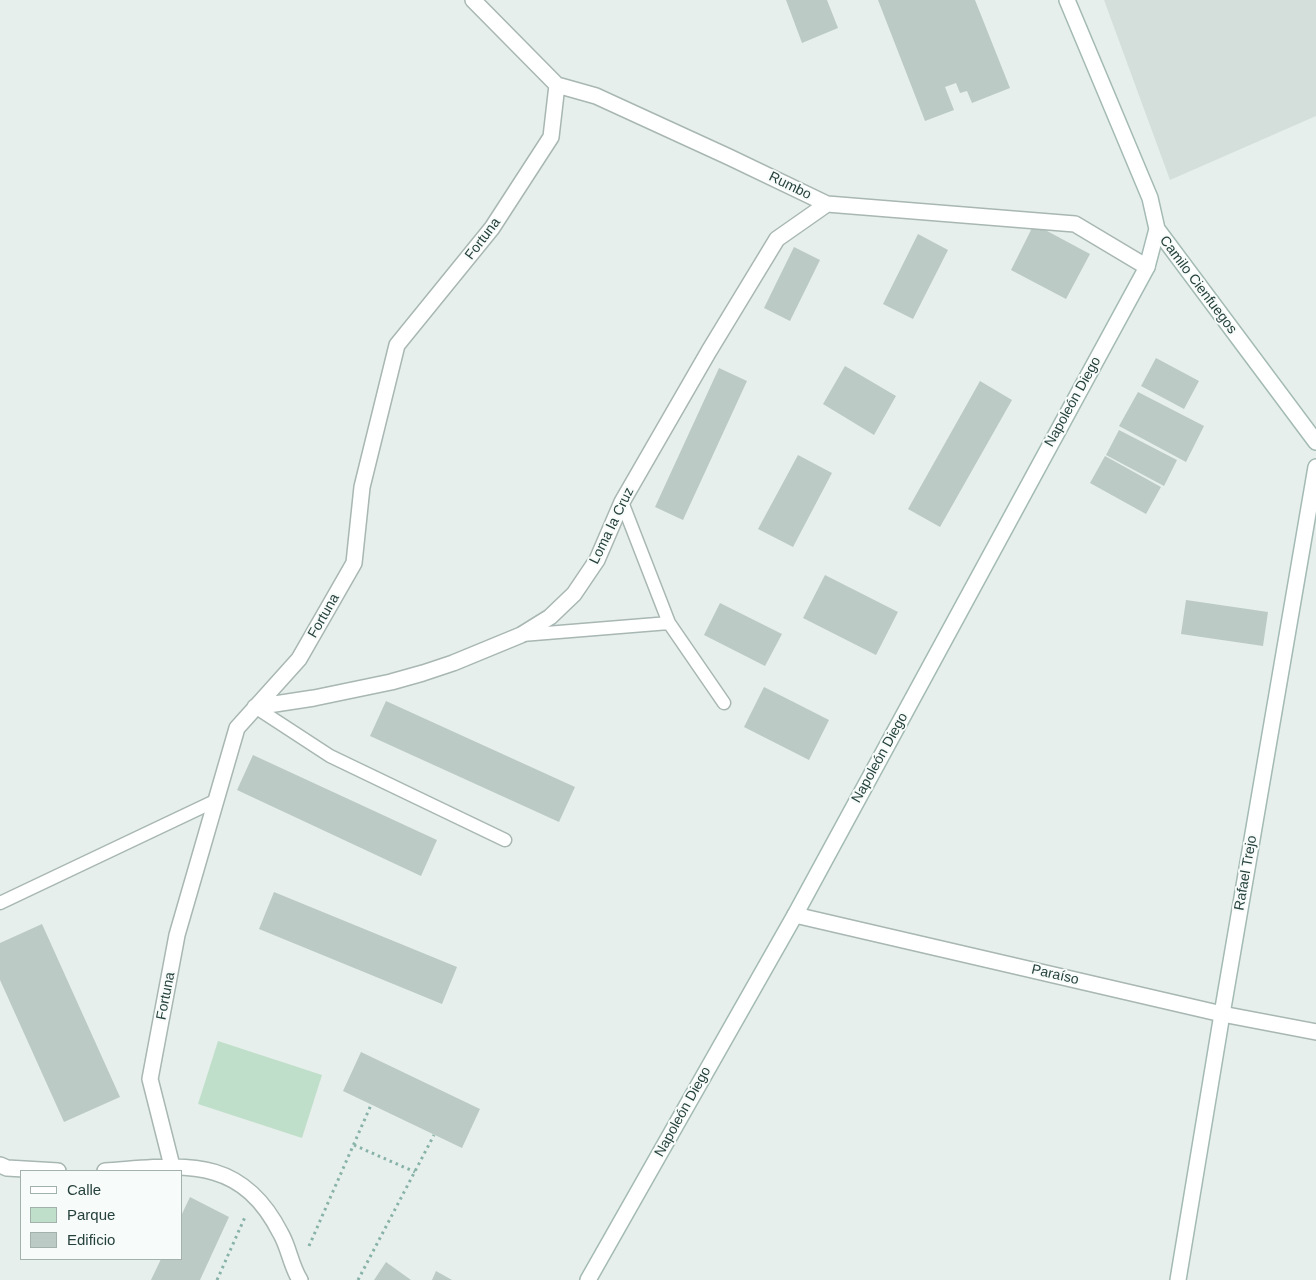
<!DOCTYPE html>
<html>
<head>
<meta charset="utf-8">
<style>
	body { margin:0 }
	#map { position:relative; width:1316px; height:1280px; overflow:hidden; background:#e6efeb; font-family:Arial,sans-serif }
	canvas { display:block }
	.legend { position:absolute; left:20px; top:1170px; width:162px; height:90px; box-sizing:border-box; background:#f7fbf9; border:1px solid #a3b1ad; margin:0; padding:6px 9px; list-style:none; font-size:15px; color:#25413c }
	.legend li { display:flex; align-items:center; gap:10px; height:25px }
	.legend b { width:25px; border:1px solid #a3b1ad }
</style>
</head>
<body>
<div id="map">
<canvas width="1316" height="1280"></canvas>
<ul class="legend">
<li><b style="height:6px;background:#fff"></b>Calle</li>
<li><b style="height:14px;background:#c0dfca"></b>Parque</li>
<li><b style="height:14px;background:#bbcac5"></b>Edificio</li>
</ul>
</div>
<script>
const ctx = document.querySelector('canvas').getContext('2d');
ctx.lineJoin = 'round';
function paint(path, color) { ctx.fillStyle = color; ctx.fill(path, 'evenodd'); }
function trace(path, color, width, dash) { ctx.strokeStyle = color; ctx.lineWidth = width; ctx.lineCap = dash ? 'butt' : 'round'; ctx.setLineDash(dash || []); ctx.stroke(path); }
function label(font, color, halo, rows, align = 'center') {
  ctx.font = font + ' Arial,sans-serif'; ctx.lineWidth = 4; ctx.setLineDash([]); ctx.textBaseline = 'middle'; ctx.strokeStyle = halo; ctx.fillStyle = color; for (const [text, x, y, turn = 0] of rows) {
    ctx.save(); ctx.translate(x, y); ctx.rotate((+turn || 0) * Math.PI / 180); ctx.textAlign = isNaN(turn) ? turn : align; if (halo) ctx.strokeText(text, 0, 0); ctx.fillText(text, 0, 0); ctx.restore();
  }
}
const built = new Path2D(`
	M1104,0H1316V116L1170,180Z`);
const green = new Path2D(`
	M218,1041L322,1075L302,1138L198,1104Z`);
const building = new Path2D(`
	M786,0H827L838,28L802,43Z
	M878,0H975L1010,88L972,103L967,91L960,93L956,83L945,87L954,110L925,121Z
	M1034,224L1090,254L1066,299L1011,270Z
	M918,234L948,250L913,319L883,304Z
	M794,247L820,260L790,321L764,308Z
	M1156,358L1199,381L1184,409L1141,386Z
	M845,366L896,396L874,435L823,404Z
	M719,368L747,381L683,520L655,507Z
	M980,381L1012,400L940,527L908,509Z
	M1138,392L1204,426L1186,462L1119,426Z
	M1119,430L1177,460L1164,486L1106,455Z
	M798,455L832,473L793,547L758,529Z
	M1105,456L1161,487L1146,514L1090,483Z
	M825,575L898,612L876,655L803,618Z
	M1186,600L1268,612L1263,646L1181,634Z
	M720,603L782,634L765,666L704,635Z
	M764,687L829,720L809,760L744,727Z
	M386,701L575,787L559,822L370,736Z
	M253,755L437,840L421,876L237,790Z
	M274,892L457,967L442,1004L259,929Z
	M42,924L120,1097L64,1122L0,980V943Z
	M361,1052L480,1109L462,1148L343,1091Z
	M190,1197L229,1217L200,1280H151L161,1259H181V1216Z
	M386,1262L411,1280H374Z
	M436,1271L452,1280H432Z`);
const path = new Path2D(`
	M354,1145L415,1172
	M309,1246L371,1105
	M217,1280L245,1217
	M358,1280L434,1135`);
const lane = new Path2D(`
	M622,502L669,623L724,703
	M522,635L669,623
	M255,707L330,756L505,840
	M0,903L217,800`);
const street = new Path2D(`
	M473,0L557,85L596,96L729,157L827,204L1075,224L1147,267
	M255,707L314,698L391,682L423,673L453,663L521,635L550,617L574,594L597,560L622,502L709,351L777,239L827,204
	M795,915L1222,1014L1316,1032
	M0,1165L7,1168L58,1171
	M172,1166L150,1079L177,935L237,728L299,659L354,563L362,487L397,345L492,228L551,137L557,85
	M105,1171C182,1166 240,1153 281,1234C289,1248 291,1266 300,1280`);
const secondary = new Path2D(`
	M1067,0L1150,198L1157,229L1316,442
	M588,1280L795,915L1147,267L1157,229
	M1178,1280L1222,1014L1316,467`);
const streetNames = [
	["Rumbo",790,186,26],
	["Fortuna",483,239,-53],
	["Camilo Cienfuegos",1198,285,53],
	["Napoleón Diego",1073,402,-61],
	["Loma la Cruz",612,526,-64],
	["Fortuna",324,616,-60],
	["Napoleón Diego",880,758,-61],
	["Rafael Trejo",1246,873,-80],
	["Paraíso",1055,975,13],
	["Fortuna",166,996,-79],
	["Napoleón Diego",683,1112,-61]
];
paint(built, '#d4dfdb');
paint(green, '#c0dfca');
paint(building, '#bbcac5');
trace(lane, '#a8b7b3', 15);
trace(street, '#a8b7b3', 18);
trace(secondary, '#a4bab4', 18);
trace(path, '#87b2a8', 3, [2.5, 4]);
trace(lane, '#fff', 12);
trace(street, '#fff', 15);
trace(secondary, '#fff', 15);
label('14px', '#25413c', '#f7fbf9', streetNames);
</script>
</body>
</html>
